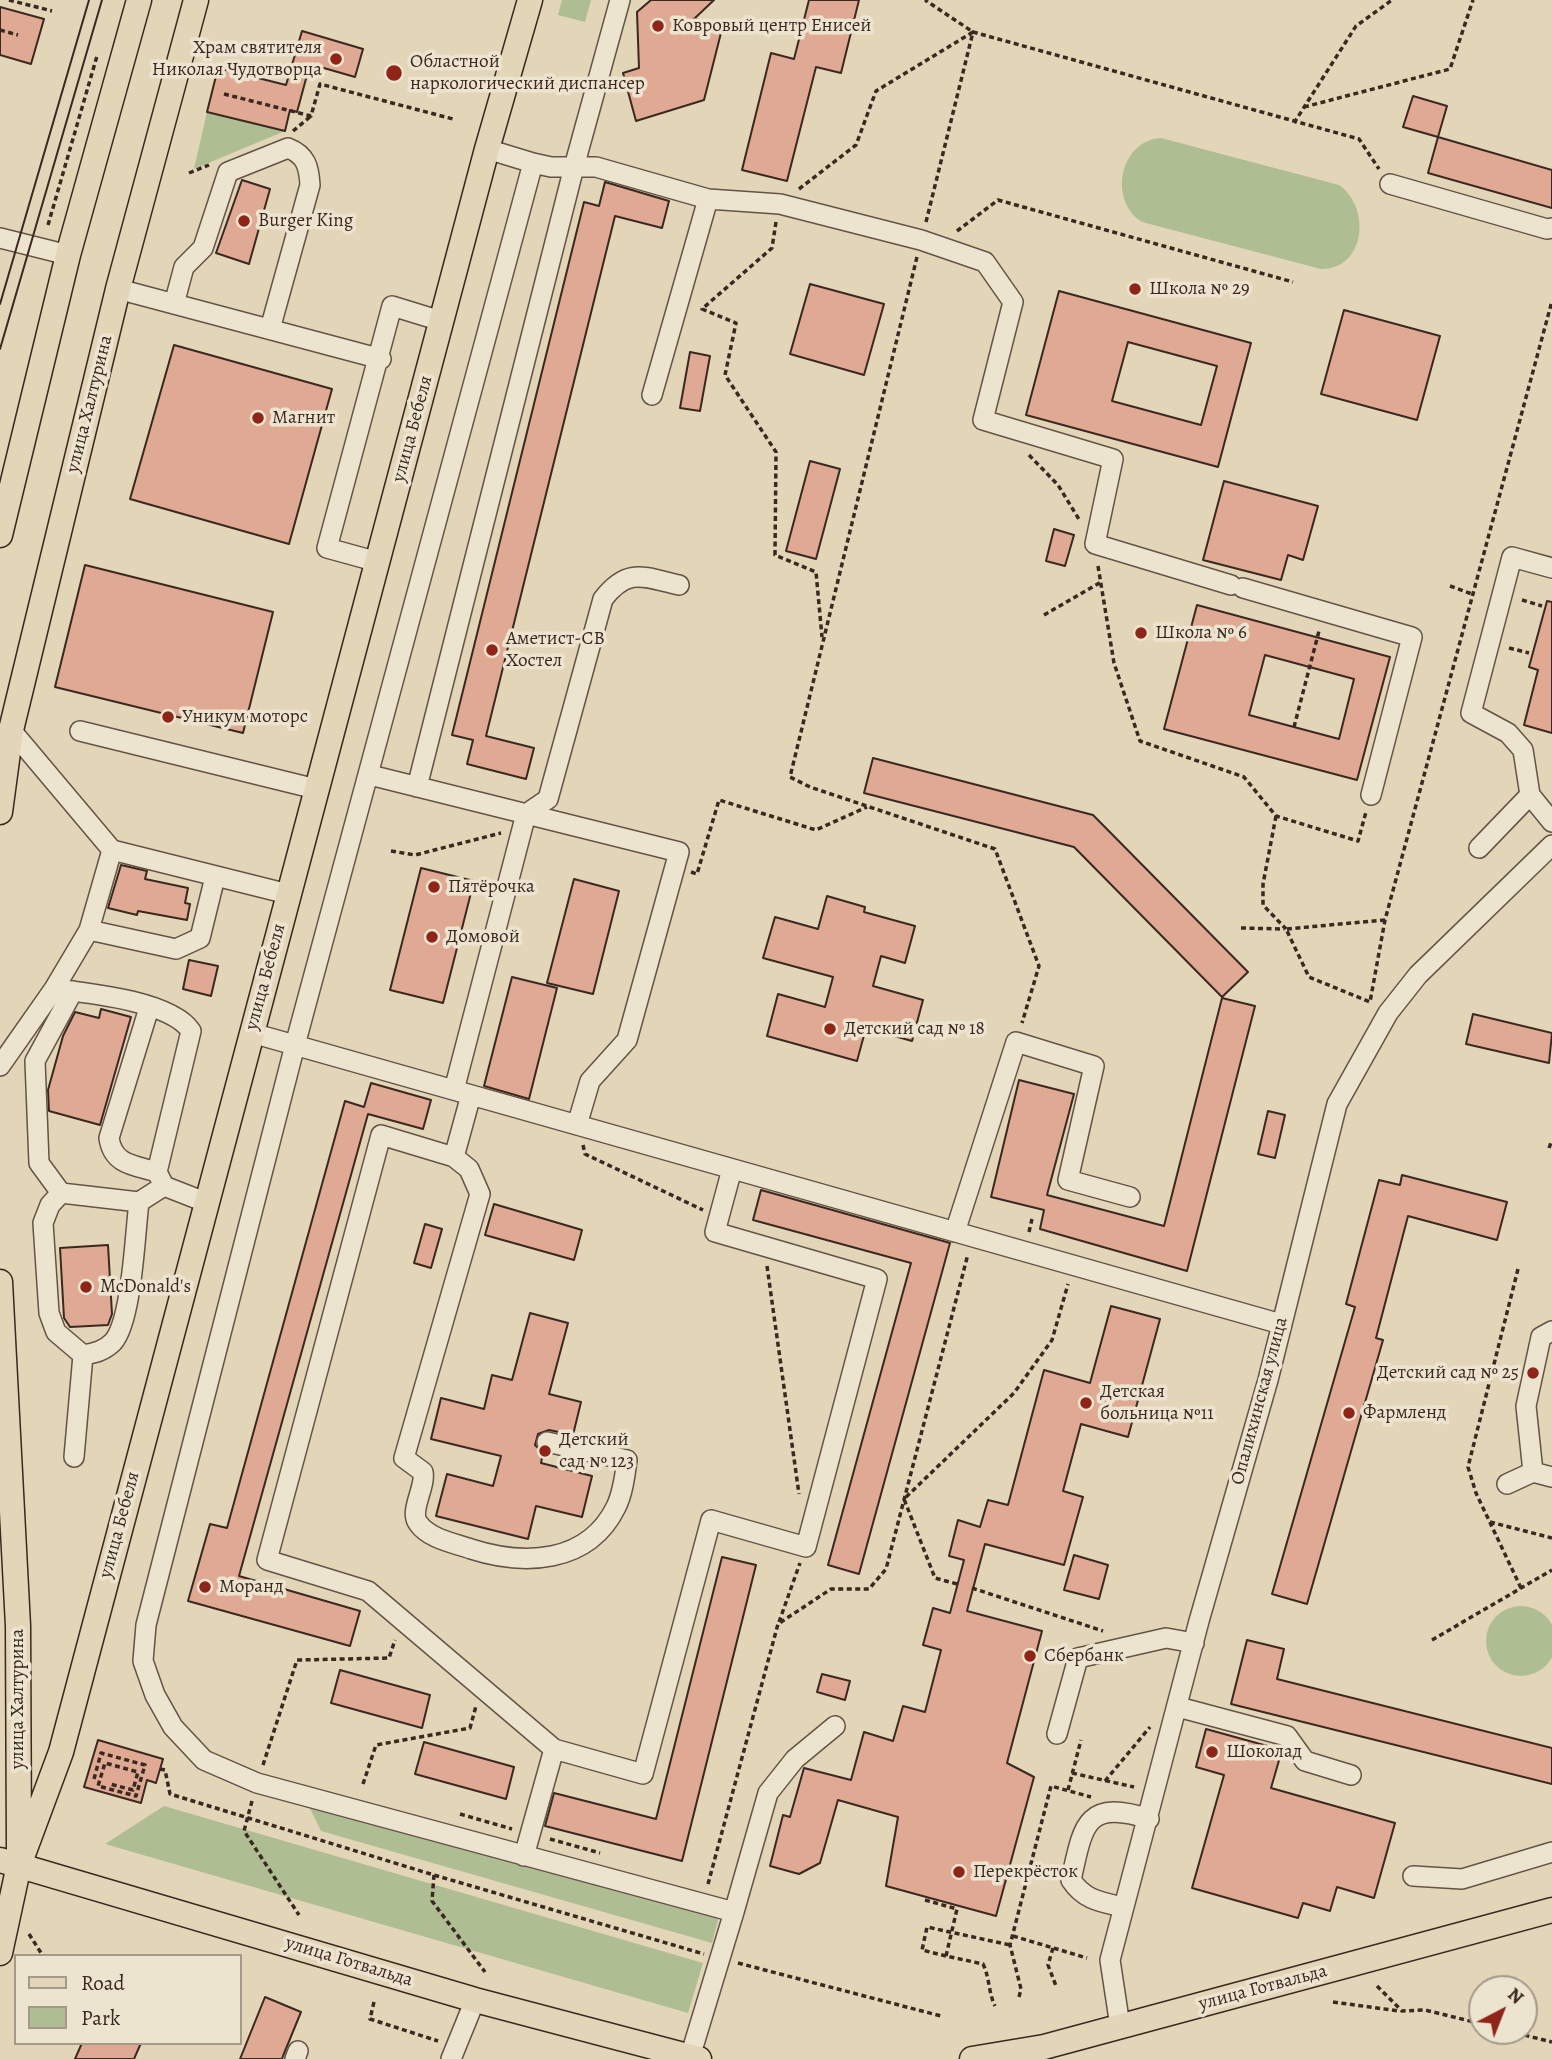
<!DOCTYPE html>
<html>
<head>
<meta charset="utf-8">
<style>
	body { margin:0 }
	#map { position:relative; width:1552px; height:2059px; overflow:hidden; background:#e3d5b7; font-family:Alegreya,serif }
	canvas { display:block }
	.legend { position:absolute; left:14px; top:1954px; width:228px; height:91px; box-sizing:border-box; background:#ede4d0; border:2px solid #a5998a; margin:0; padding:9px 12px; list-style:none; font-size:21px; color:#3a2821 }
	.legend li { display:flex; align-items:center; gap:14px; height:35px }
	.legend b { width:35px; border:2px solid #a5998a }
	.north { position:absolute; left:1468px; top:1975px; width:70px; height:70px; box-sizing:border-box; background:#ede4d0; border:2px solid #a5998a; border-radius:50%; rotate:42deg; font-size:19px; font-weight:700; line-height:28px; text-align:center; color:#3a2821 }
	.north::after { content:''; display:block; margin:auto; width:24px; height:32px; background:#8f2418; clip-path:polygon(50% 0,100% 100%,50% 72%,0 100%) }
</style>
</head>
<body>
<div id="map">
<canvas width="1552" height="2059"></canvas>
<ul class="legend">
<li><b style="height:9px;background:#e3d5b7"></b>Road</li>
<li><b style="height:19px;background:#afbe92"></b>Park</li>
</ul>
<div class="north">N</div>
</div>
<script>
const ctx = document.querySelector('canvas').getContext('2d');
ctx.lineJoin = 'round';
function paint(path, color) { ctx.fillStyle = color; ctx.fill(path, 'evenodd'); }
function trace(path, color, width, dash) { ctx.strokeStyle = color; ctx.lineWidth = width; ctx.lineCap = dash ? 'butt' : 'round'; ctx.setLineDash(dash || []); ctx.stroke(path); }
function label(font, color, halo, rows, align = 'center') {
  ctx.font = font + ' Alegreya,serif'; ctx.lineWidth = 7; ctx.setLineDash([]); ctx.textBaseline = 'middle'; ctx.strokeStyle = halo; ctx.fillStyle = color; for (const [text, x, y, turn = 0] of rows) {
    ctx.save(); ctx.translate(x, y); ctx.rotate((+turn || 0) * Math.PI / 180); ctx.textAlign = isNaN(turn) ? turn : align; if (halo) ctx.strokeText(text, 0, 0); ctx.fillText(text, 0, 0); ctx.restore();
  }
}
const green = new Path2D(`
	M562,0H591L585,22L558,15Z
	M207,112L285,131L194,169Z
	M1161,138L1339,185C1371,207 1366,269 1321,269L1142,222C1108,201 1119,141 1161,138Z
	M1486 1641a35 35 0 1 1 70 0a35 35 0 1 1-70 0Z
	M306,1800L719,1916L712,1943L321,1831Z
	M164,1806L703,1963L688,2013L105,1844Z`);
const building = new Path2D(`
	M651,0H714L694,19L723,25L704,100L636,121L623,73L639,68L637,12Z
	M809,0H859L841,73L816,67L787,181L742,170L771,53L794,59Z
	M0,7L44,19L31,64L0,55Z
	M302,31L363,49L355,77L310,64L297,112L290,110L285,131L207,112L218,68L286,85Z
	M1413,96L1447,106L1438,137L1403,127Z
	M1438,137L1552,170V208L1428,173Z
	M242,180L270,189L249,264L216,253Z
	M605,182L669,201L662,228L615,216L486,736L534,748L526,779L467,764L473,740L452,735L584,202L599,206Z
	M810,284L884,304L864,375L790,354Z
	M1059,291L1251,343L1218,467L1026,415ZM1128,342L1217,366L1201,425L1112,401Z
	M1344,310L1440,336L1417,420L1321,394Z
	M174,345L332,389L289,544L130,499Z
	M690,352L710,356L700,411L680,408Z
	M810,461L840,469L816,559L786,551Z
	M1224,481L1318,506L1303,560L1288,555L1281,580L1203,560Z
	M1054,529L1074,535L1065,566L1046,561Z
	M85,565L273,612L243,733L55,687Z
	M1547,601L1552,602V733L1524,725L1538,670L1529,667Z
	M1197,605L1390,657L1357,780L1164,729ZM1265,655L1354,679L1339,739L1249,715Z
	M873,758L1093,815L1248,972L1222,997L1074,847L864,793Z
	M121,865L147,871L145,879L188,888L185,903L190,904L187,920L138,911L137,915L108,908Z
	M421,868L474,881L443,1003L390,990Z
	M574,879L619,891L593,994L547,983Z
	M827,896L865,907L864,912L915,926L905,963L881,956L873,986L923,1000L912,1041L866,1028L857,1061L767,1036L778,994L825,1007L833,977L763,958L775,917L818,929Z
	M189,960L218,966L211,996L183,989Z
	M512,977L557,988L529,1099L484,1086Z
	M1222,998L1255,1006L1187,1271L1040,1229L1044,1210L991,1197L1019,1080L1074,1094L1047,1195L1164,1226Z
	M101,1009L131,1017L100,1125L49,1111L48,1090L63,1036L75,1012L99,1018Z
	M1473,1014L1552,1033L1549,1063L1466,1044Z
	M371,1083L431,1100L423,1129L368,1114L239,1576L360,1611L350,1646L188,1601L210,1524L227,1528L345,1101L364,1107Z
	M1268,1111L1285,1115L1275,1158L1258,1154Z
	M1402,1175L1507,1202L1497,1240L1408,1216L1376,1338L1383,1340L1307,1604L1272,1594L1355,1307L1346,1304L1379,1180L1400,1185Z
	M761,1190L950,1243L859,1574L828,1565L911,1263L753,1220Z
	M494,1204L582,1230L574,1260L485,1235Z
	M425,1224L442,1229L431,1268L414,1263Z
	M108,1245L112,1314L108,1325L70,1327L64,1318L60,1248Z
	M1111,1306L1160,1319L1128,1437L1081,1424L1063,1491L1083,1497L1064,1565L985,1544L967,1611L1042,1631L1007,1763L1034,1777L996,1916L886,1886L898,1817L838,1800L820,1863L799,1874L770,1866L783,1815L790,1817L804,1768L851,1780L864,1732L893,1741L903,1706L925,1712L941,1650L923,1645L933,1608L950,1613L964,1560L949,1556L958,1520L980,1527L988,1500L1008,1505L1044,1370L1090,1383Z
	M530,1313L568,1323L549,1394L581,1402L573,1435L549,1430L538,1434L535,1445L543,1453L541,1463L592,1476L582,1517L536,1506L528,1539L436,1516L447,1474L493,1486L501,1456L431,1439L441,1398L484,1409L492,1375L512,1380Z
	M1074,1555L1108,1565L1099,1599L1064,1590Z
	M722,1557L756,1565L682,1861L545,1826L554,1793L656,1819Z
	M1247,1640L1284,1649L1277,1679L1552,1748V1784L1231,1704Z
	M340,1670L430,1695L422,1728L331,1703Z
	M822,1674L850,1681L845,1700L817,1692Z
	M1206,1729L1282,1750L1271,1788L1395,1823L1374,1898L1337,1887L1330,1911L1303,1903L1298,1918L1192,1888L1224,1775L1196,1767Z
	M98,1740L163,1759L156,1783L147,1780L141,1803L84,1787Z
	M424,1742L514,1767L506,1799L415,1774Z
	M265,1997L301,2012L283,2056L282,2059H240Z
	M82,2043H141L134,2059H75Z`);
const path = new Path2D(`
	M9,0L52,11
	M0,30L18,35
	M224,94L311,116L320,84L453,119
	M1304,107L1450,69L1473,0
	M1294,123L1356,26L1392,0
	M293,131L311,116
	M189,173L209,165
	M799,189L856,145L876,91L973,32L925,0
	M776,222L772,248L702,309L736,323L725,375L776,452L775,555L816,572L822,637
	M926,222L973,32L1359,139L1379,169
	M48,225L97,56
	M957,231L998,200L1293,282
	M917,257L790,777L810,787L995,849L1039,966L1022,1023
	M1029,455L1058,485L1080,521
	M1098,566L1114,663L1140,741L1244,777L1276,816L1358,841L1366,812
	M1450,586L1472,594
	M1522,600L1542,606
	M1044,615L1101,582
	M1509,648L1529,653
	M1294,727L1319,631
	M1276,816L1263,884V905L1286,929
	M391,851L415,855L501,833
	M691,872L697,874L719,800L816,830L867,807
	M1385,920L1286,929L1309,977L1370,1002L1385,920L1552,301
	M1241,928L1284,929
	M583,1145L585,1154L703,1210
	M1549,1148L1552,1140
	M1029,1232L1032,1219
	M767,1266L799,1494
	M1518,1269L1468,1467L1476,1493L1521,1588
	M1490,1522L1552,1538
	M957,1584L935,1578L904,1499L1014,1393L1052,1340L1068,1284
	M972,1588L1103,1631
	M779,1622L800,1563
	M1432,1640L1552,1570
	M263,1765L297,1660L389,1658L395,1640
	M160,1769L165,1770L170,1794L434,1875L704,1954
	M1072,1773L1134,1787
	M94,1779L101,1753L145,1765L136,1796L98,1786L105,1763L138,1772L133,1790L110,1784
	M1105,1781L1150,1727
	M363,1784L376,1745L470,1728L476,1706
	M1068,1790L1081,1740
	M252,1801L244,1831L299,1915
	M460,1814L512,1829
	M550,1839L600,1853
	M434,1875L432,1901L485,1972
	M708,1884L778,1624L831,1589H869L886,1569L968,1254
	M925,1900L957,1909L946,1956L983,1964C990,1979 988,1991 995,2006
	M29,1934L43,1956
	M1013,1936L1087,1958
	M1053,1948L1048,1965L1056,1986
	M946,1956L922,1950L927,1927L1010,1945
	M738,1963L941,2016
	M1377,1986L1402,2011L1425,2010L1482,2024
	M1019,1997L1021,1989L1010,1945L1051,1786L1091,1797
	M374,2002L370,2019L438,2041
	M1333,2002L1399,2011
	M1508,2031L1552,2042`);
const minor = new Path2D(`
	M487,149L533,163L295,1045L146,1625L143,1661L155,1695L173,1727L204,1760L257,1783L734,1912L690,2057
	M533,163L551,167H596L708,199L652,395
	M1390,184L1547,229L1552,228
	M708,199L780,204L921,240L985,262L1013,302L983,420L1113,459L1095,544L1231,585
	M0,238L68,255
	M118,289L381,359
	M174,304L184,267L203,248L228,172L288,148C306,155 309,167 310,185L270,329
	M378,562L327,548L392,306L441,321
	M1552,568L1512,557L1471,713L1508,733L1523,750L1530,795L1552,822
	M1243,588L1412,637L1371,795
	M80,731L316,789
	M370,775L679,852L627,1040L590,1081L577,1125
	M417,787L574,167L620,0
	M1479,848L1530,795
	M112,850L288,894
	M89,930L176,949L200,938L215,877
	M54,989C88,993 171,1001 191,1031L157,1172L164,1186L205,1202
	M73,991L35,1061L39,1163L61,1193L139,1202L164,1186
	M149,1008L109,1138C113,1165 134,1165 157,1172
	M252,1033L1281,1324
	M0,1066L54,989L89,930L112,850L11,730
	M454,1090L526,814L548,799L603,599C628,567 643,577 679,585
	M471,1095L454,1157L381,1135L267,1560L368,1591L554,1749L524,1856
	M454,1157L469,1169L480,1194L404,1458L423,1472C426,1487 409,1511 418,1523C429,1539 454,1543 471,1549C524,1566 588,1564 616,1507C623,1493 625,1475 627,1460L547,1442
	M61,1193L50,1205L43,1223L49,1313L56,1332L83,1355
	M955,1232L1016,1042L1094,1066L1068,1180L1130,1197
	M83,1355C95,1353 104,1351 113,1342C132,1321 135,1233 139,1202
	M74,1457L83,1355
	M1533,1472L1552,1477
	M1507,1484L1533,1472L1526,1406L1541,1337L1552,1331
	M1178,1707L1287,1736L1305,1761L1351,1775
	M1057,1734L1078,1658L1166,1638L1194,1643
	M554,1749L643,1774L711,1520L806,1547L877,1279L715,1232L732,1169
	M1413,1876L1462,1879L1552,1852
	M1123,1907C1101,1902 1084,1900 1071,1880C1083,1826 1085,1798 1149,1819
	M734,1912L768,1793L795,1759L835,1726
	M1120,2026L1110,1960L1199,1621L1268,1380L1337,1104L1388,1013L1418,975L1552,845
	M295,2059L298,2051
	M451,2059L475,2000`);
const major = new Path2D(`
	M0,535L68,255L139,0
	M0,812L11,730L118,289L196,0
	M0,1282L18,1626L19,1850
	M0,1860L475,2000L699,2059
	M0,1953L19,1865L61,1752L487,149L530,0
	M972,2059L1044,2047L1552,1910`);
const tram = new Path2D(`
	M0,304L89,0
	M0,349L102,0`);
const markers = [
	[658,26,7,"#8f2418"],
	[336,59,7,"#8f2418"],
	[394,73,9,"#8f2418"],
	[244,221,7,"#8f2418"],
	[1135,289,7,"#8f2418"],
	[258,418,7,"#8f2418"],
	[1141,633,7,"#8f2418"],
	[492,650,7,"#8f2418"],
	[168,717,7,"#8f2418"],
	[434,887,7,"#8f2418"],
	[432,937,7,"#8f2418"],
	[830,1029,7,"#8f2418"],
	[86,1287,7,"#8f2418"],
	[1533,1373,7,"#8f2418"],
	[1086,1403,7,"#8f2418"],
	[1349,1413,7,"#8f2418"],
	[545,1451,7,"#8f2418"],
	[205,1587,7,"#8f2418"],
	[1030,1656,7,"#8f2418"],
	[1212,1752,7,"#8f2418"],
	[959,1872,7,"#8f2418"]
];
const poiNames = [
	["Ковровый центр Енисей",672,26],
	["Храм святителя",322,48,"right"],
	["Николая Чудотворца",322,70,"right"],
	["Областной",410,62],
	["наркологический диспансер",410,84],
	["Burger King",258,221],
	["Школа № 29",1149,289],
	["Магнит",272,418],
	["Школа № 6",1155,633],
	["Аметист-СВ",506,639],
	["Хостел",506,661],
	["Уникум моторс",182,717],
	["Пятёрочка",448,887],
	["Домовой",446,937],
	["Детский сад № 18",844,1029],
	["McDonald's",100,1287],
	["Детский сад № 25",1519,1373,"right"],
	["Детская",1100,1392],
	["больница №11",1100,1414],
	["Фармленд",1363,1413],
	["Детский",559,1440],
	["сад № 123",559,1462],
	["Моранд",219,1587],
	["Сбербанк",1044,1656],
	["Шоколад",1226,1752],
	["Перекрёсток",973,1872]
];
const streetNames = [
	["улица Халтурина",90,404,-76],
	["улица Бебеля",413,429,-75],
	["улица Бебеля",266,977,-75],
	["Опалихинская улица",1260,1401,-75],
	["улица Бебеля",120,1525,-75],
	["улица Халтурина",18,1699,-90],
	["улица Готвальда",349,1962,17],
	["улица Готвальда",1263,1988,-15]
];
paint(green, '#afbe92');
paint(building, '#e0a993');
trace(building, '#3a2821', 2);
trace(minor, '#645346', 22);
trace(major, '#3a2821', 27);
trace(path, '#3a2821', 3.5, [5, 3.5]);
trace(minor, '#ede4d0', 19);
trace(major, '#e3d5b7', 24);
trace(tram, '#3a2821', 2);
for (const [x, y, r, color] of markers) { const dot = new Path2D(); dot.arc(x, y, r, 0, 2 * Math.PI); ctx.fillStyle = color; ctx.fill(dot); trace(dot, '#ede4d0', 2.5); }
label('19px', '#3a2821', '#ede4d0', poiNames, 'left');
label('19px', '#3a2821', '#ede4d0', streetNames);
</script>
</body>
</html>
